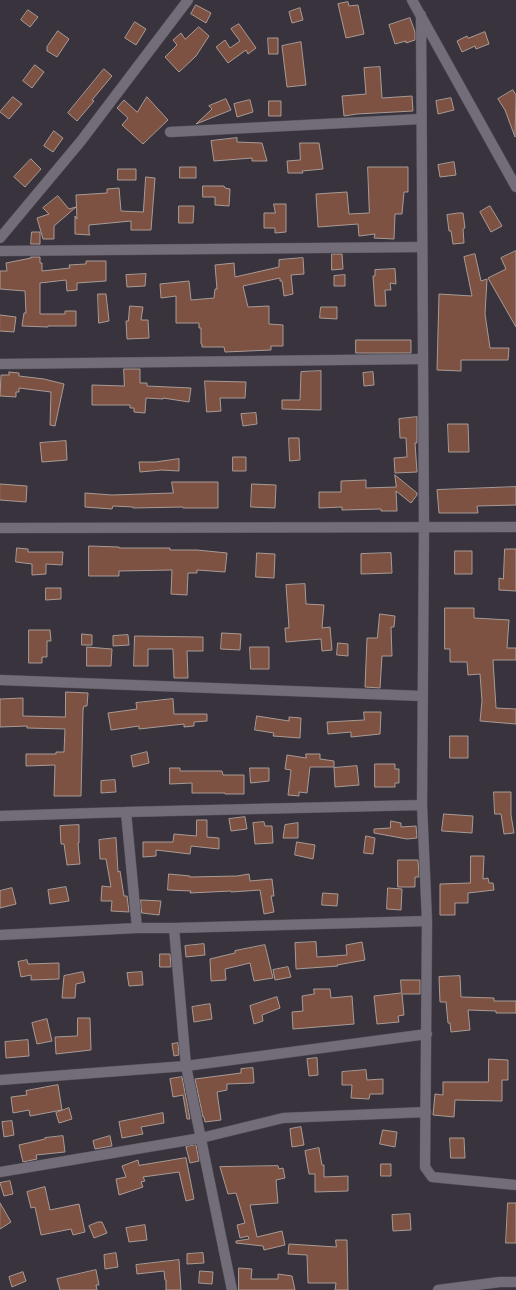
<!DOCTYPE html>
<html>
<head>
<meta charset="utf-8">
<style>
	body { margin:0 }
	canvas { display:block; background:#38333d }
</style>
</head>
<body>
<canvas width="516" height="1290"></canvas>
<script>
const ctx = document.querySelector('canvas').getContext('2d');
ctx.lineJoin = 'round';
function paint(path, color) { ctx.fillStyle = color; ctx.fill(path, 'evenodd'); }
function trace(path, color, width, dash) { ctx.strokeStyle = color; ctx.lineWidth = width; ctx.lineCap = dash ? 'butt' : 'round'; ctx.setLineDash(dash || []); ctx.stroke(path); }
const building = new Path2D(`
	M348,2L349,6L358,5L364,34L346,38L338,4Z
	M196,5L211,13L206,23L191,14Z
	M300,8L303,20L292,23L289,12Z
	M28,10L38,17L30,27L21,20Z
	M410,18L415,32V40L406,43V41L395,44L389,25Z
	M135,22L146,29L136,45L125,38Z
	M239,24L256,48L248,54L246,50L228,63L216,47L225,40L230,48L240,41L231,29Z
	M199,27L209,36L196,56L179,72L165,57L177,45L173,40L181,33L185,39Z
	M58,31L69,39L57,57L47,51V47Z
	M485,32L489,44L476,49L475,46L462,52L457,41L467,36L468,38Z
	M268,38H278V54H269Z
	M301,42L306,85L287,87L282,46Z
	M35,65L44,72L32,88L23,81Z
	M380,67L382,98L412,96L413,111L357,114L344,116L342,96L366,94L364,68Z
	M104,69L112,76L92,100L94,101L77,121L68,113Z
	M513,90L516,95L515,137L505,110L498,99Z
	M13,97L22,104L9,119L0,112Z
	M147,97L168,120L143,144L122,125L128,118L117,108L124,100L137,112Z
	M451,98L454,110L438,114L436,101Z
	M226,99L231,110L196,124L212,109L209,106Z
	M250,100L253,112L237,117L234,104Z
	M269,101H281V116H269Z
	M54,131L63,138L53,152L44,146Z
	M237,138V142L262,143L267,161H252V158L214,161L211,141Z
	M300,143H319L323,169L302,171L303,173H288L287,161L300,160Z
	M31,159L41,169L25,187L14,177Z
	M454,162L456,175L440,177L438,165Z
	M180,167H196V178H180Z
	M368,167H408V192H404L402,214H395L394,239L374,238L375,234L359,236L358,224L318,227L316,194L347,192L349,214L369,213Z
	M118,169H136V180H118Z
	M146,177L155,178L151,230H131V221L89,225V233L90,235L75,234V216L77,219L76,195L107,193V189L119,188L121,211L143,212Z
	M203,186H224L225,188L230,189L229,206L215,205V197H203Z
	M58,196L69,209L76,207L54,226V239H43L37,218L49,214L43,208Z
	M274,204H286V232L275,233V228H264V213H275Z
	M179,206H194L193,223H179Z
	M490,206L502,226L491,232L480,212Z
	M458,213H463L465,228L463,229L464,243L453,244L451,231H449L447,215Z
	M32,232H40V244H31Z
	M516,251V327L488,278L506,269L501,258Z
	M332,254H342L343,269L332,270Z
	M475,254L481,281L487,279L485,314L490,348H509L508,360H461V371L437,370L439,294L472,296L464,257Z
	M31,257H40V263H42V271L70,268L69,265L86,264V261H106V281L77,283V290L67,291L66,280L40,283V314H65V311H76V326H48V327L22,326L24,313H26L25,291L0,289V271H7L6,263L31,258Z
	M303,258L304,274L291,275L293,294L284,296L282,281H280V278L243,286L248,307L269,306V324L283,325V346H271V350L225,352L224,347H202V344H201V328H199V323H176V296L161,298L160,284L189,281L191,300L214,298L215,289H217L215,265L234,263L235,277L279,267V260Z
	M395,269L396,284L390,283L391,290H385L386,306H375L373,276H375V270Z
	M146,274L145,286L127,287L126,275Z
	M345,275V286H334V276Z
	M98,294H106L109,321L99,323Z
	M130,306L143,307L141,320H148L149,338L127,339L126,321H128Z
	M321,307H337V319L320,318Z
	M0,315L16,317L14,332L0,331Z
	M356,340H411V353H356Z
	M124,369H140V383H147V386L191,388L189,402L163,398V399L146,398L145,413L134,412V408H130V405H92V385L124,386Z
	M321,371V410L282,409V400H300L301,372Z
	M9,372L19,373V376L44,379L64,384L55,426L50,425L51,392L19,388V392H16V397L0,396L1,375H9Z
	M373,372L374,385L364,386L363,373Z
	M205,381L246,382L245,398H220L221,411L207,412Z
	M256,413L257,424L243,426L241,414Z
	M417,417V443H415L417,472L395,473L394,458L407,457L406,438H400L399,419Z
	M448,424H468L469,452H449Z
	M289,438H299L300,460L290,461Z
	M66,441L67,460L42,462L40,443Z
	M233,457H246V471H233Z
	M179,459V471L162,470L140,472L139,462H155Z
	M395,475L417,493V495L411,503L396,491L397,511H381V509L342,510V507L319,508V492H341V481L366,480V488L396,487Z
	M172,482H218V508H183V507L133,508V507L113,506L112,509L85,507V493L112,495L173,493Z
	M0,484L27,486L26,502L0,500Z
	M252,484L276,485L275,508L251,507Z
	M516,487V505L477,506L478,513H439L437,490Z
	M89,546L119,547V548H170V550H197L227,553L225,572L197,570V573H188L187,595L171,594L172,570L119,571V576H89Z
	M17,548L28,549V552H63L62,565L46,564V574L32,575V564L16,562Z
	M505,549H516V591L499,590V578L503,579Z
	M455,551H472V574H455Z
	M257,553L275,554L274,578L256,577Z
	M391,553L392,573L361,574V554Z
	M305,584L306,604L324,605L322,628L330,627L332,650L322,651L321,639L286,642L285,628H289L286,585Z
	M46,588H61V599L46,600Z
	M445,608H474V618L509,620L507,648H516V660H493L496,708L516,709V724L480,721L482,701L480,674L468,675L467,662H450V649H445Z
	M380,614L395,616L394,627H391L392,656H382L380,688L365,687L367,638H377Z
	M29,630H50L51,641H47V657H42V663H29Z
	M222,633L241,634L240,650L221,649Z
	M82,634L92,635V645H82Z
	M128,635L129,645L113,646V636Z
	M135,636L203,637V651H187L188,678H174L173,649H148V666H134Z
	M338,643L348,644V656L337,655Z
	M87,647L112,649L111,666H87Z
	M250,647H269V669H251Z
	M66,692L88,693L87,706H84L83,710L81,796H54L55,765L26,766V754H56V752H64L65,729L27,728V726L0,727V699L23,698V716L65,717Z
	M173,699L174,714H207V721L194,722V726L184,727V724L139,729V726L111,730L108,713L137,709L136,703Z
	M364,712H381L380,734L351,737V732L328,734L327,722L364,720Z
	M257,716L289,721V717L301,718L300,738L273,736L274,733L255,730Z
	M450,736H468V758H450Z
	M147,752L149,763L133,767L131,756Z
	M306,754H320V759L334,761V767H310L307,793L299,792V796L288,795L291,770L285,769L287,755L306,758Z
	M375,764H395V769H399V783H395V787H375Z
	M357,766L359,785L335,787L334,768Z
	M170,768H180V771H222L223,775H244V794H225V793H192V783L170,784Z
	M250,768H269V781L251,783Z
	M115,780L116,792L101,793V781Z
	M494,792H511V815L514,833L504,834L501,814H495Z
	M444,814L473,816L472,833L442,831Z
	M245,817L247,829L231,831L229,819Z
	M197,820H207V837L219,838V849L191,846L190,854L156,850V856L143,857V842H173L174,834L196,836Z
	M391,821L401,823V827L416,826L417,838L407,839L374,833V829L390,828Z
	M264,822L265,826H272L273,843L255,844L253,823Z
	M298,823V838H283L285,825Z
	M79,825V843H78L80,864L67,865L64,844H61L60,826Z
	M366,836L375,838L373,854L364,853Z
	M116,838L118,872L120,871L124,896H127L129,912L111,911L112,901H101L102,886L111,887L106,859H100L99,840Z
	M297,842L315,845L313,859L295,855Z
	M471,856H484L483,879L488,878L489,883H493L494,890L468,893V903H455V915H440V884L470,883Z
	M398,860H418L419,877H415V887H398Z
	M169,874L190,876V877L237,876L249,874L250,881L272,879L274,896H271L274,912L264,914L260,890L231,892V891L190,893L191,891L168,890Z
	M66,887L69,901L50,904L48,890Z
	M12,888L16,904L0,908V891Z
	M388,888L402,889L401,910L387,909Z
	M323,893L338,894L337,906L322,905Z
	M141,900L161,901L159,915L142,913Z
	M316,942L317,957L347,955L346,945L362,942L365,960L337,965L338,966L296,969L295,943Z
	M204,944L205,955L186,957L185,946Z
	M265,945L273,978L254,981L250,963L225,969L226,980L211,981L210,959L235,953V951Z
	M160,954H170L171,967H160Z
	M27,960L28,964L59,963V979L31,980V975L21,977L18,962Z
	M288,967L291,977L275,980L273,970Z
	M83,972L85,982L76,984L75,998H62L64,976Z
	M142,972L143,985L129,986L127,973Z
	M460,976L461,997L494,998V1001H516V1013H496V1011L468,1010L470,1030L451,1032L450,1023H448L446,1002H440L439,977Z
	M401,980H420V994H402L404,1015L398,1016L399,1022L377,1024L374,996L401,993Z
	M314,989H330L331,998L352,996L354,1024L293,1029L292,1012L303,1011L302,996L314,994Z
	M277,997L280,1008L262,1015L263,1021L254,1024L250,1006Z
	M210,1004L212,1019L194,1022L192,1007Z
	M78,1018H90L91,1050L56,1054L55,1037L77,1036Z
	M47,1019L52,1041L37,1044L32,1023Z
	M28,1040L29,1056L6,1058L5,1042Z
	M178,1043L179,1055L174,1056L172,1044Z
	M317,1058L318,1075L309,1076L307,1059Z
	M489,1059L508,1060V1080H502V1101L455,1100L454,1117L433,1115L435,1094L443,1095V1082H488Z
	M253,1068L254,1083L227,1084V1090L217,1092L221,1120L205,1122L204,1117H203L195,1079L241,1073V1069Z
	M366,1070L367,1080L383,1079V1094H370L369,1099L351,1098L352,1085H342V1072Z
	M182,1077L190,1119H187L183,1095L173,1097L170,1079Z
	M58,1085L62,1110L30,1116L29,1110L13,1113L11,1097L27,1095L26,1091Z
	M69,1108L72,1119L59,1123L56,1113Z
	M163,1113L164,1123L141,1127L143,1134L122,1138L119,1122Z
	M12,1121L14,1135L4,1137L2,1122Z
	M301,1127L304,1145L292,1147L290,1129Z
	M383,1130L397,1132L395,1147L380,1144Z
	M63,1136L65,1152L36,1155L37,1159L23,1162L19,1145L45,1139V1138Z
	M110,1136L112,1146L95,1149L93,1141Z
	M450,1138H464L465,1158H451Z
	M196,1145L199,1161L190,1163L186,1147Z
	M319,1148L322,1165H324V1177L348,1176V1191L315,1192V1174H309L305,1151Z
	M186,1158L194,1199L186,1201L179,1172L143,1177L145,1181L141,1182L143,1187L119,1195L116,1179L126,1177L122,1166L138,1160L139,1165Z
	M381,1164H391V1176H381Z
	M278,1166L279,1169L283,1168L285,1178L276,1180L278,1203L250,1205L257,1237L282,1231L285,1245L264,1250L263,1246L236,1243V1241L249,1239L248,1236L240,1238L237,1225L245,1223L236,1193L228,1194L220,1167Z
	M10,1181L13,1194L4,1196L0,1183Z
	M45,1187L50,1210L79,1204L85,1232L73,1235L71,1229L41,1235L35,1207L31,1208L27,1192Z
	M0,1203L11,1222L0,1229Z
	M508,1203H516V1243H506Z
	M410,1214L411,1230L393,1231L392,1215Z
	M98,1222H102L107,1233L94,1238L89,1226Z
	M145,1225L147,1240L129,1242L126,1228Z
	M336,1240H347L348,1290H335L336,1283H308L307,1255L288,1254L289,1244L336,1247Z
	M116,1253L118,1267L105,1269L104,1255Z
	M203,1253L204,1263L187,1264V1254Z
	M179,1260L181,1290H166V1280H165L164,1271L137,1274L136,1265Z
	M239,1268L252,1269L251,1279H278V1274L292,1276L295,1290H239Z
	M96,1270L99,1285H96L97,1290H60L57,1279Z
	M200,1271L213,1272L212,1284L199,1283Z
	M23,1272L26,1281L12,1287L9,1277Z`);
const minor = new Path2D(`
	M170,132L421,119
	M0,238L81,141L188,0
	M0,251L421,247
	M0,364L422,359
	M424,527L422,805L427,921L425,1167L432,1177L516,1185
	M0,680L422,696
	M126,812L137,928
	M0,816L126,812L422,805
	M174,928L186,1066L232,1290
	M0,935L137,928H174L427,921
	M0,1080L186,1066L427,1034
	M0,1172L201,1138L283,1118L426,1112
	M438,1290L500,1282H516`);
const tertiary = new Path2D(`
	M412,0L516,187
	M421,15L424,527
	M0,528L516,527`);
paint(building, '#7e5243');
trace(building, '#a89a95', 1);
trace(minor, '#55525a', 11);
trace(tertiary, '#55525a', 11);
trace(minor, '#726d78', 10);
trace(tertiary, '#726d78', 10);
</script>
</body>
</html>
